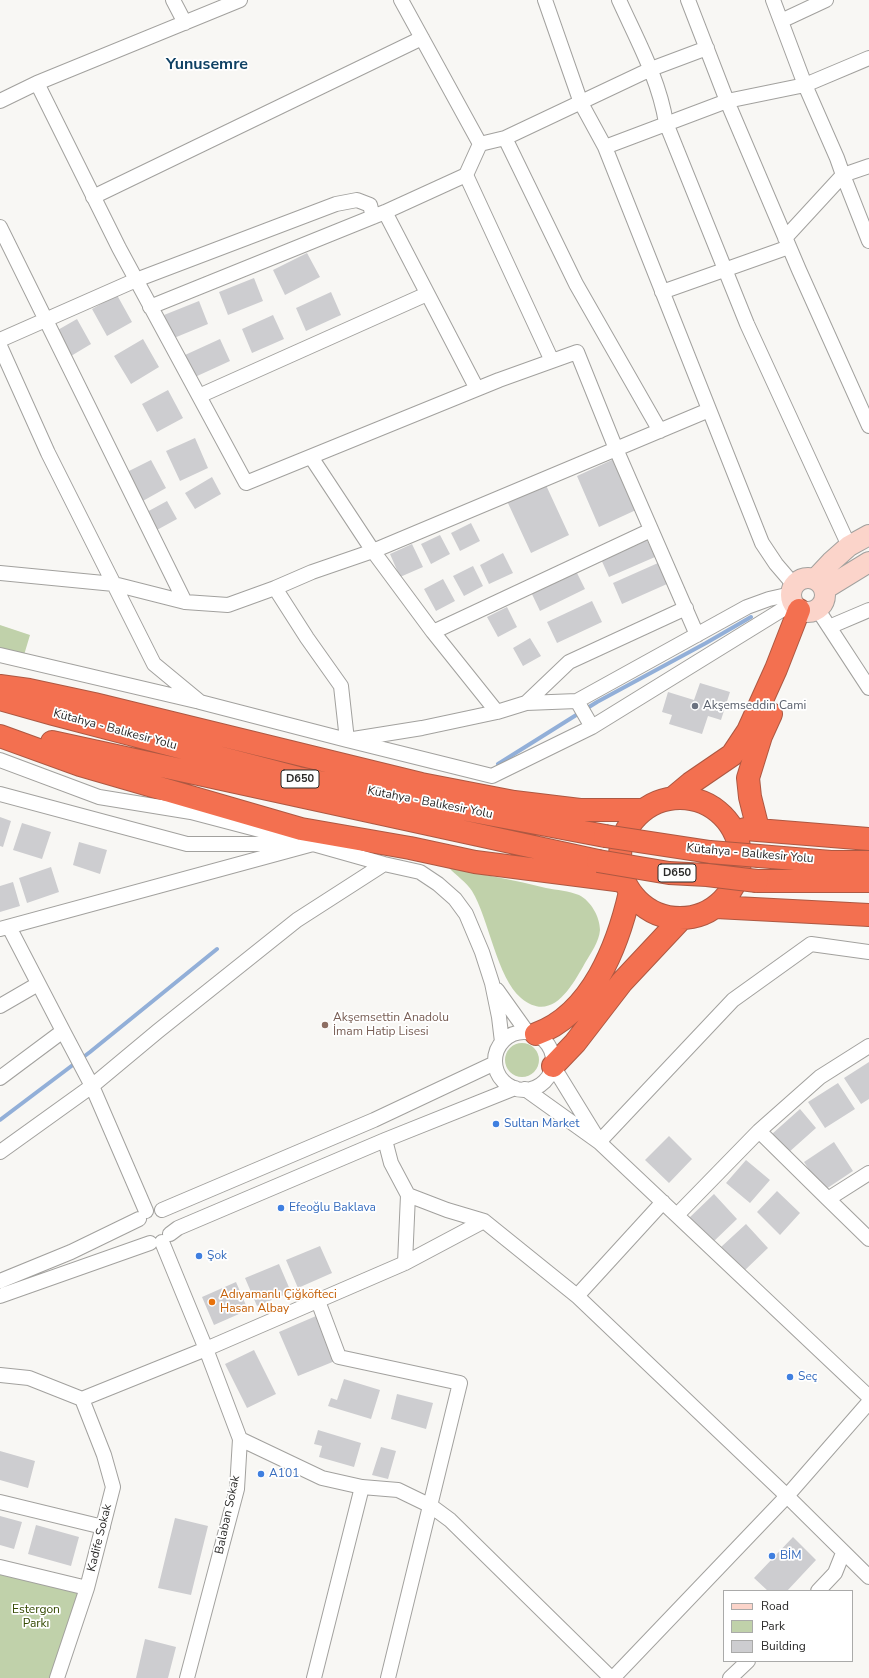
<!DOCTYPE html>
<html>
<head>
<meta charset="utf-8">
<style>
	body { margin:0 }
	#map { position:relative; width:869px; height:1678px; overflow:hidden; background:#f8f7f4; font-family:"Nunito Sans",sans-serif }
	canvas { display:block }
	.legend { position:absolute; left:723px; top:1590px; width:130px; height:72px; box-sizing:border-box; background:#fff; border:1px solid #aaaaa9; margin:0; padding:5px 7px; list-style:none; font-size:12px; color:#2b2a29 }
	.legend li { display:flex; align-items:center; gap:8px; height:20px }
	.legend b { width:20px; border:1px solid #aaaaa9 }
</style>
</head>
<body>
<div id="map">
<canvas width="869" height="1678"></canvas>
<ul class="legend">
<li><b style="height:5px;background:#fbd4ca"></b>Road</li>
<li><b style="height:11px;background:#c0d1aa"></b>Park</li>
<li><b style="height:11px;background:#cdcdd0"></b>Building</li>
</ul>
</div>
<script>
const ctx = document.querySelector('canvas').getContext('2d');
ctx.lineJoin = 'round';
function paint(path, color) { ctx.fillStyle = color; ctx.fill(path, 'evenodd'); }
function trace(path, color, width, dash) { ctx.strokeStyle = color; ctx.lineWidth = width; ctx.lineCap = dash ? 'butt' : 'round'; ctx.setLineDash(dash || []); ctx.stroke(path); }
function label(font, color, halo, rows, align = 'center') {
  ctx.font = font + ' "Nunito Sans",sans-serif'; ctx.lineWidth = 3.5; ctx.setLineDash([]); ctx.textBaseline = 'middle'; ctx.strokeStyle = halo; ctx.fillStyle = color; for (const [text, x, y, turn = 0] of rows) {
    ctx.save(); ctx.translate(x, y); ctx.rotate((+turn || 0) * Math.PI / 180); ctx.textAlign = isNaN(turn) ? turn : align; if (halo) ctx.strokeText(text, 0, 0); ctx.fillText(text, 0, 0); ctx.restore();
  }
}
const green = new Path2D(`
	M0,625L30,635L24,655L0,648Z
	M449,868C481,874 514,880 546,888C557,890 569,891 579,895C591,901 600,917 600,930C599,942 591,953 585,963C572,986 552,1024 521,998C497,978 489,919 472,891C467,883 456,875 449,868Z
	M505 1060a17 17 0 1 1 34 0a17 17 0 1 1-34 0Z
	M0,1571L83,1591L53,1678H0Z`);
const stream = new Path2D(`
	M498,764L597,702L706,643L751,617
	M0,1120L90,1052L217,949`);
const building = new Path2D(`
	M307,253L320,277L285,295L273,270Z
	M254,278L263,301L228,315L219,292Z
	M331,292L341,315L306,331L296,308Z
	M117,295L132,322L107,336L92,309Z
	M199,301L208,324L174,338L164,315Z
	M273,315L284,339L252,353L242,329Z
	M77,319L91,344L71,356L56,331Z
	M143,339L159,367L131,384L114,356Z
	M220,339L230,361L195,377L185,355Z
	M168,390L183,418L157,432L142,404Z
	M195,438L208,468L180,481L166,451Z
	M614,459L636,510L599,527L577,476Z
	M151,460L166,488L141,502L125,473Z
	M212,477L221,494L195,509L185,493Z
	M545,483L569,535L531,553L507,501Z
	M167,501L177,519L155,531L145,513Z
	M471,523L480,541L460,551L451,533Z
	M440,535L450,554L431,564L421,544Z
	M645,536L655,557L609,577L600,557Z
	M412,544L423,567L400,577L390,554Z
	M503,553L513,573L489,584L480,565Z
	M658,563L667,584L622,604L613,583Z
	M473,566L483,586L464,596L453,576Z
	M575,569L585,589L540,611L530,590Z
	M443,579L455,601L436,611L424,589Z
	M592,601L602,622L557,643L547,622Z
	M507,607L517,627L498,637L487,617Z
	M530,638L541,656L523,666L513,648Z
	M700,683L730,692L721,720L708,716L702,734L669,724L672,715L662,712L668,692L694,700Z
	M0,817L11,821L3,847L0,846Z
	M22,823L51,832L42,859L13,850Z
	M79,842L107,850L100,874L73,865Z
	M51,867L59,892L27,903L19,878Z
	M13,882L20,906L0,912V886Z
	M869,1062V1099L861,1104L844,1078Z
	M838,1083L855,1109L825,1128L808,1102Z
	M800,1109L816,1128L788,1153L772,1134Z
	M669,1136L692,1159L669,1183L645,1160Z
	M834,1142L853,1171L823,1191L804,1162Z
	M746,1160L770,1180L750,1203L726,1183Z
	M777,1191L800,1213L780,1235L757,1212Z
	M714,1194L737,1219L712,1243L689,1218Z
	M746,1224L768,1248L744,1271L721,1247Z
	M320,1246L332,1273L298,1288L286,1260Z
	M279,1264L291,1292L257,1306L245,1278Z
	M236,1282L248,1310L214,1325L202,1297Z
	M316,1316L335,1361L298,1376L279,1332Z
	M254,1350L276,1394L247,1408L225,1364Z
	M344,1379L380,1390L371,1419L328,1406L331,1398L337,1400Z
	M397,1394L433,1403L426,1429L391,1419Z
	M318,1430L361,1443L354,1467L319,1457L322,1446L314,1444Z
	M381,1447L396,1451L388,1479L372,1475Z
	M0,1451L35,1461L28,1488L0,1480Z
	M0,1516L22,1522L14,1549L0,1545Z
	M175,1518L208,1526L191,1595L158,1588Z
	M36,1525L79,1537L71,1566L28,1554Z
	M793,1537L816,1560L787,1591H768L754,1578Z
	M145,1639L176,1647L168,1678H136Z`);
const street = new Path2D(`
	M173,0L185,23
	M401,0L480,144L505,138L651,69L707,48
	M545,0L581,103L605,147L762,543L776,564L794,585
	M619,0C637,40 659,79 666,123L747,324L849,546
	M688,0L727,101L799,270L869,426
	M773,0L805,85L837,158L843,175L869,166
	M781,21L826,0
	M37,83L119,248L246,483L499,380L577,352L616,449L697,635
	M0,101L37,83L240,0
	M505,138L576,284L660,431
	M605,147L727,101L805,85L869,58
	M466,175L552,361
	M93,197L422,38
	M385,212L477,389
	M0,227L185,602
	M785,238L843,175L869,241
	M662,292L789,247
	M150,307L385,212L466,175L480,144
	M0,340L136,280L336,204L357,200L370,205L373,217
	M0,346L48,453L154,664L200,702L347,740L422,728L497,712L526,703L577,701L747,607L769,599L791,594
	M199,396L427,294
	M311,457L373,551L433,632L497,712
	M0,573L114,584L185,602L228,605L275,588L312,572L373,551L709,410
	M275,588L307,638L341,686L347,740L492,776L592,727L793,603
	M818,610L869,688
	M829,627L869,610
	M433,632L651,530
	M0,655L196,701
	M577,701L592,727
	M526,703L569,662L686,608
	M0,760L99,797L191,812L313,844
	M0,794L187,844H293
	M0,929L313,844L384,864L420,872L438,884L455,899L466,914L482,952L492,983L499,1017L502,1042
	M497,990L527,1032
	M0,1006L38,984
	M63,1031L92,1086L146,1211
	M495 1061a29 29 0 1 1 58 0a29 29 0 1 1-58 0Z
	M553,1066L596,1136
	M0,1078L63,1031L9,927
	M525,1089L599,1142L869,1397
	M759,1131L828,1199L869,1173
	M385,1140L391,1163L408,1195L405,1263
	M599,1142L733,1000L811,944L869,952
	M0,1152L92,1086L158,1031L297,920L384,864
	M408,1195L447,1210L484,1221L577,1296L787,1496L869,1577
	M828,1199L869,1239
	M162,1210L374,1120L495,1063
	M677,1215L759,1131L820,1077L869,1046
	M170,1234L178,1228L385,1140L515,1088
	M162,1242L206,1349L240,1439L237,1489L187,1678
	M0,1281L71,1252L139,1219
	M0,1296L150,1243
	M577,1296L663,1202
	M318,1301L339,1357L460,1383L388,1678
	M0,1375L29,1378L82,1399L206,1349L405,1263L484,1221
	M240,1439L322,1478L362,1487L398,1490L431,1506L450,1520L611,1678
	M0,1502L103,1527
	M0,1567L87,1588
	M818,1591L835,1573L843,1553
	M57,1678L87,1588L113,1487L104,1455L82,1399
	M314,1678L362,1487
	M613,1678L787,1496L869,1402
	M730,1678L748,1661`);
const secondary = new Path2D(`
	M791 595a17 17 0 1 1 34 0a17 17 0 1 1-34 0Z
	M815,579L831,562L849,546L869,535
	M825,589L869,562`);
const highway = new Path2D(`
	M0,686L29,690L94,704L421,784L514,802L580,810H643
	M0,699L53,714L298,778L605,836
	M0,736L80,765L301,829L410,848L475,862L624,881
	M52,742L598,861
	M620 858a60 60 0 1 1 120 0a60 60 0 1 1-120 0Z
	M673,798L691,783L732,755L748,731L776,669L799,610
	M745,829L869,839
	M758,829L750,797L748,778L761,736L771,714
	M759,856L831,862H869
	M757,881H869
	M716,907L869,915
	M536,1034C592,1014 618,945 630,892
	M553,1066L575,1043L622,982L682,918`);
const highwayBridge = new Path2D(`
	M605,836L710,852L759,856
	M598,861L669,873L707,875L757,881`);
const markers = [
	[695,706,4,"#6b7280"],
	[325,1025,4,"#8d6e63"],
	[496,1124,4,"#3f7fe0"],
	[281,1208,4,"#3f7fe0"],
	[199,1256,4,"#3f7fe0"],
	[212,1302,4,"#e8710a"],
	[790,1377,4,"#3f7fe0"],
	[261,1474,4,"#3f7fe0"],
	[772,1556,4,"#3f7fe0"]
];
const shields = [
	[300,779,38],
	[677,873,38]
];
const shieldNames = [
	["D650",300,779],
	["D650",677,873]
];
const worshipNames = [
	["Akşemseddin Cami",703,706]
];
const streetNames = [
	["Kütahya - Balıkesir Yolu",115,730,15],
	["Kütahya - Balıkesir Yolu",430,803,11],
	["Kütahya - Balıkesir Yolu",750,854,5],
	["Balaban Sokak",228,1515,-78],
	["Kadife Sokak",100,1538,-76]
];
const educationNames = [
	["Akşemsettin Anadolu",333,1018],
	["İmam Hatip Lisesi",333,1032]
];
const shopNames = [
	["Sultan Market",504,1124],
	["Efeoğlu Baklava",289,1208],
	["Şok",207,1256],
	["Seç",798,1377],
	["A101",269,1474],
	["BİM",780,1556]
];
const foodNames = [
	["Adıyamanlı Çiğköfteci",220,1295],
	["Hasan Albay",220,1309]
];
const parkNames = [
	["Estergon",36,1610],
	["Parkı",36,1624]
];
const districtNames = [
	["Yunusemre",207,65]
];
paint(green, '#c0d1aa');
trace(stream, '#92afd8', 4);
paint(building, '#cdcdd0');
trace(street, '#a2a19e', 16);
trace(secondary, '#a2a19e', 22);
trace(highway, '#ad5842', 24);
trace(street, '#fff', 14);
trace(secondary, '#fbd4ca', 20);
trace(highway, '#f37050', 22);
trace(highwayBridge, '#ad5842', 24, []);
trace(highwayBridge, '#f37050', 22);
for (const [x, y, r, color] of markers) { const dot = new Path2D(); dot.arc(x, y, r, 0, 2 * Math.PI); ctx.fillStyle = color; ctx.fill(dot); trace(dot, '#fff', 1.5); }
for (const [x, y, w] of shields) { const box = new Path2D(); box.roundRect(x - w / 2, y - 9, w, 18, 3); ctx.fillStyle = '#fff'; ctx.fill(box); trace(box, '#2b2a29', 1); }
label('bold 11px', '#2b2a29', null, shieldNames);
label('12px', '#5b616d', '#fff', worshipNames, 'left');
label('12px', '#2b2a29', '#fff', streetNames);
label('12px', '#785e54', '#fff', educationNames, 'left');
label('12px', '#366cbe', '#fff', shopNames, 'left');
label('12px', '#c56008', '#fff', foodNames, 'left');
label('12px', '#334900', '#fff', parkNames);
label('bold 16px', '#104265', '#fff', districtNames);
</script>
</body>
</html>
